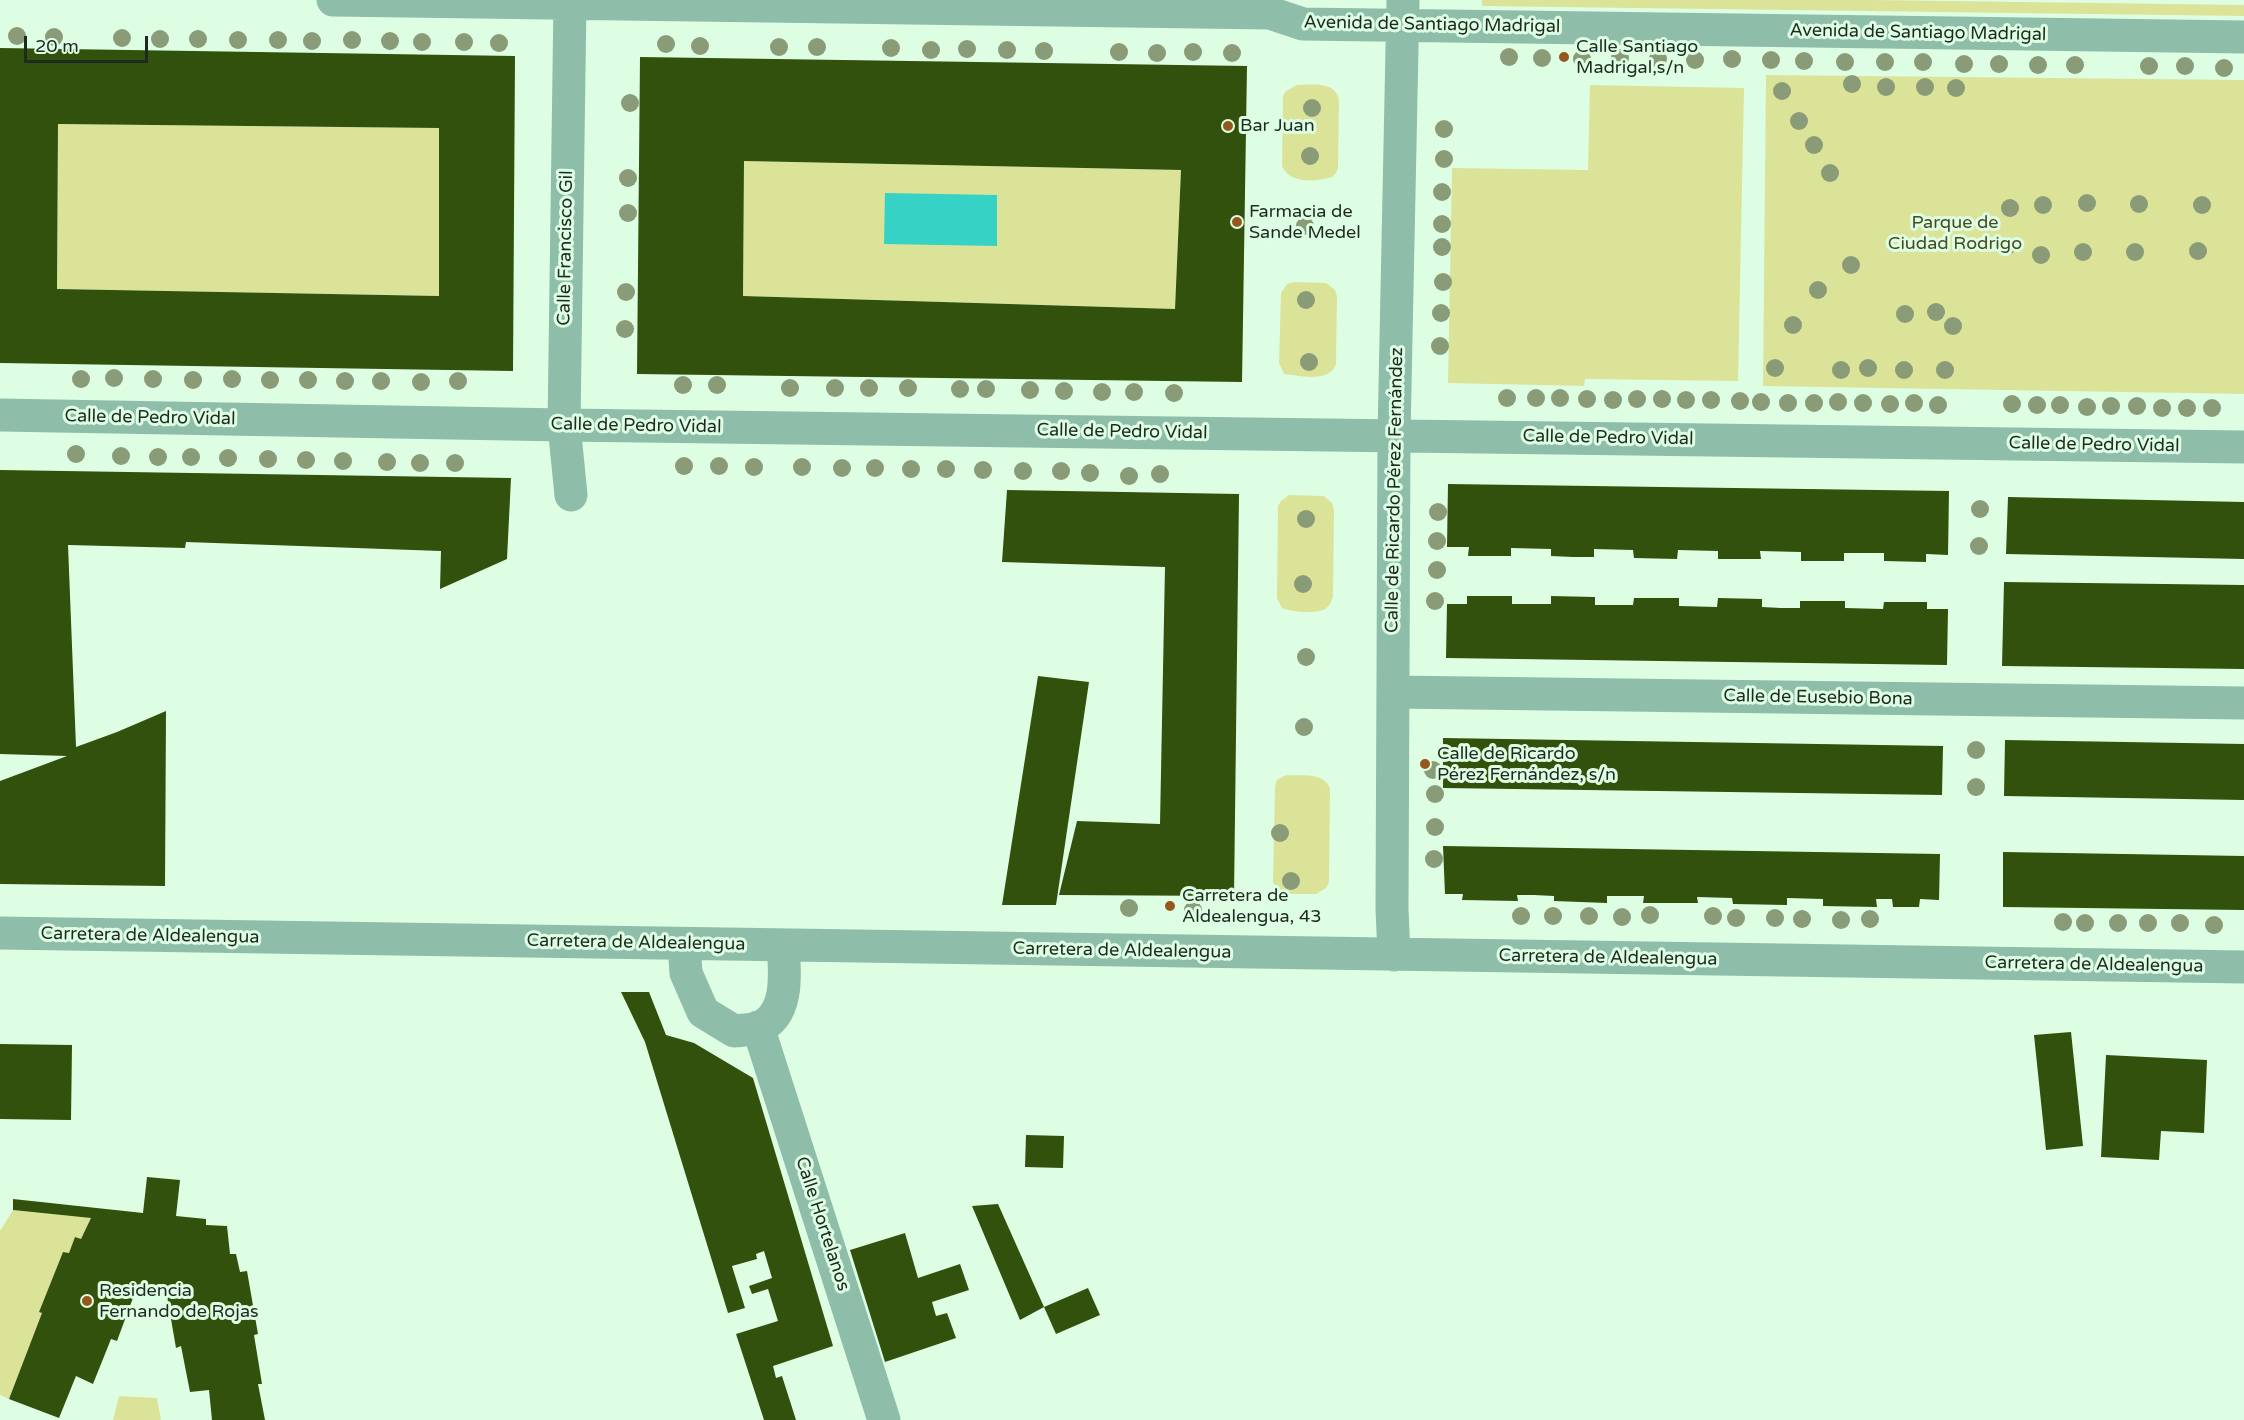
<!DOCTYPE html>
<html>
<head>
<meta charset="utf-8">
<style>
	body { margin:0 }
	#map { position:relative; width:2244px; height:1420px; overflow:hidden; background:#defee4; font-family:"Varela Round",sans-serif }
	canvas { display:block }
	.scale { position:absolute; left:24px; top:36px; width:124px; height:27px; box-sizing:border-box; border:3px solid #1e2a20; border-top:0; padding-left:8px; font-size:18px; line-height:21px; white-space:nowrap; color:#1e2a20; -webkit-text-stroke:4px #defee4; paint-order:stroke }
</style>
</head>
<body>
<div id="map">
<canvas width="2244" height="1420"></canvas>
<div class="scale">20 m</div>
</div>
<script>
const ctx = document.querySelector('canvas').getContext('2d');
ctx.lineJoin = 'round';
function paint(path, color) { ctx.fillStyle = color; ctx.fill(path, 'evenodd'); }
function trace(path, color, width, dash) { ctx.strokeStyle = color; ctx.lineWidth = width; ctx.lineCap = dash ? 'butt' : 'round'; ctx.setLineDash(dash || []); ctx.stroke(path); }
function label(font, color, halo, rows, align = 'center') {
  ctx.font = font + ' "Varela Round",sans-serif'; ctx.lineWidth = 6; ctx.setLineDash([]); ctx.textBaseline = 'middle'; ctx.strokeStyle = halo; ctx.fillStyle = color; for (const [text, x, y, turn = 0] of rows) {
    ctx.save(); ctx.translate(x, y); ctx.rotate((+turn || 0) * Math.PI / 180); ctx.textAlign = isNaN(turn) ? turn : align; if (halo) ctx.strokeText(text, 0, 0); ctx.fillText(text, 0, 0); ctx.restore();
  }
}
const green = new Path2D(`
	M1482,0H1874L2244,5V16L1482,6Z
	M1766,75L2244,80V394L1763,386Z
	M1297,85C1312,85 1334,81 1339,99L1338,167L1336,173L1332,177C1316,182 1289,184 1282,166L1283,96L1286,91Z
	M1590,85L1744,88L1738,381L1585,379L1584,386L1448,383L1452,168L1588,170Z
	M58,124L439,128V296L57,289Z
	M744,161L1181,170L1175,309L743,296Z
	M1294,282L1326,283L1335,290L1337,296L1336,364C1330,383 1300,376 1284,374L1279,363L1281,293L1287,284Z
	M1289,495L1324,496L1332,503L1334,510L1333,597C1331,602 1329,607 1325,609C1318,614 1289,612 1282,608L1277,598L1278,506L1281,501Z
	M1286,775C1302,776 1325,772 1330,789L1329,882L1326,888L1316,894H1285L1279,892L1273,882L1275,787L1277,780Z
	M13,1210L91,1218L81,1239L75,1238L69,1253L63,1252L39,1312L42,1313L9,1399L0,1395V1231Z
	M119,1396L157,1398L161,1420H113Z`);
const water = new Path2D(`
	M885,193L997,195V246L884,244Z`);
const building = new Path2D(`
	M0,48L515,56L513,371L0,363ZM58,124L439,128V296L57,289Z
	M640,57L1247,66L1242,382L637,374ZM744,161L1181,170L1175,309L743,296Z
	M0,470L511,478L507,559L440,589L441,551L186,542L185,548L68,545L76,747L117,732L166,711L165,886L0,884V781L67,756L0,754Z
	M1448,484L1949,491L1948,555L1926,554V562L1884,561V553H1844V561H1801V552L1760,551L1761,559H1718V551L1678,550L1677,559L1634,558L1633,550L1594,549V557H1573L1551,556V549L1511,548V556H1468L1469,547H1447Z
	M1007,490L1239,494L1234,896L1059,895L1077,821L1160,824L1165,567L1002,562Z
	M2008,497L2244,502V559L2006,554Z
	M2004,582L2244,585V669L2002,666Z
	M1467,596H1512V604H1551V596L1595,597V605H1633L1634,598H1679V606L1717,607L1718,598L1762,599V607L1781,608H1800V601H1845V608L1883,609L1884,602H1927V609H1948L1947,665L1446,658L1447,604H1467Z
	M1038,676L1089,682L1056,905H1002Z
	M1443,738L1943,746L1942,795L1443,788Z
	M2005,740L2244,744V800L2004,796Z
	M1443,846L1940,854L1939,900L1920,899L1919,907H1893L1892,899H1876L1877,907L1823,906V899L1787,898V905L1733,904L1732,898L1697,897L1698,903H1643L1644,896H1607V903L1554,901V896L1534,895H1517L1518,901L1462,900L1463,894H1445Z
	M2003,852L2244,856V910L2003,907Z
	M621,992H649L666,1035L694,1043L753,1078L833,1346L773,1366L776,1378L782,1376L796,1420H764L736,1334L778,1321L768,1289L752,1294L749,1286L772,1278L764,1251L756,1254L757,1259L732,1266L745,1308L728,1313L645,1042Z
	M2071,1032L2083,1146L2046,1150L2034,1035Z
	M0,1044L72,1045L71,1120L0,1119Z
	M2106,1055L2207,1060L2204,1133L2161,1131L2159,1160L2101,1157Z
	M1026,1135L1064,1136L1063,1168L1025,1167Z
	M147,1177L180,1180L176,1216L206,1219V1225L227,1226L230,1254H236L240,1272L247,1271L258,1334L254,1335L262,1384H258L265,1420H212L209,1390L190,1392L181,1346L176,1348L166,1290L137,1287L117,1341L111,1339L93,1384L76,1376L59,1418L9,1399L42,1313L39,1312L63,1252L69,1253L75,1237L81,1239L91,1218L13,1210V1199L143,1213Z
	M998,1204L1044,1307L1020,1320L972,1206Z
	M905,1233L918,1278L960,1264L969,1290L932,1302L936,1316L947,1313L956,1338L885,1362L850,1250Z
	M1088,1288L1100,1315L1056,1334L1044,1307Z`);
const minor = new Path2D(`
	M333,0L1270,13L1303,24L2244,37
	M570,0L564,425L571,495
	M0,415L564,425L2244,447
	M1393,692L2244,703
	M0,933L2244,967
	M684,944L686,973L703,1012L734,1031C741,1030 750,1030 757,1028C790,1017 785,971 783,945
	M1394,955L1392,909L1394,435L1403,0
	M758,1027L884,1420`);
const trees = [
	[17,36],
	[54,37],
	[122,38],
	[160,39],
	[198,39],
	[238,40],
	[278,40],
	[352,40],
	[312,41],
	[390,41],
	[422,42],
	[464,42],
	[499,43],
	[666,44],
	[700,46],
	[779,47],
	[817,47],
	[891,48],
	[967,49],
	[931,50],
	[1007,50],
	[1044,51],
	[1119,52],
	[1193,52],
	[1157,53],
	[1232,53],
	[1509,57],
	[1542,58],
	[1620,58],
	[1582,59],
	[1658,59],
	[1732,59],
	[1695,60],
	[1771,60],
	[1804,61],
	[1845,62],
	[1885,62],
	[1923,62],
	[1964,64],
	[1999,64],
	[2038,65],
	[2075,65],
	[2149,66],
	[2185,66],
	[2224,68],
	[1852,84],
	[1886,87],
	[1925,87],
	[1956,88],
	[1782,91],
	[630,103],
	[1312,108],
	[1799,121],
	[1444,129],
	[1814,145],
	[1310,156],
	[1444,159],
	[1830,173],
	[628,178],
	[1442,192],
	[2087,203],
	[2139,204],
	[2043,205],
	[2202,205],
	[2010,208],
	[628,213],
	[1442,224],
	[1305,226],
	[2007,246],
	[1442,247],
	[2198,251],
	[2083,252],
	[2135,252],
	[2041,255],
	[1851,265],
	[1443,282],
	[1818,290],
	[626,292],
	[1306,300],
	[1936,312],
	[1441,313],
	[1905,314],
	[1793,325],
	[1953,326],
	[625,329],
	[1440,346],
	[1309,362],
	[1775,368],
	[1868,368],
	[1841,370],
	[1904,370],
	[1945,370],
	[114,378],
	[81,379],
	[153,379],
	[232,379],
	[193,380],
	[270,380],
	[308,380],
	[345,381],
	[381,381],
	[458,381],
	[421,382],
	[683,385],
	[717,385],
	[790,388],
	[835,388],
	[869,388],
	[908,388],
	[960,389],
	[986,389],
	[1030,390],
	[1064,391],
	[1102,392],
	[1134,392],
	[1174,393],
	[1507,398],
	[1536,398],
	[1560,398],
	[1587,399],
	[1637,399],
	[1662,399],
	[1613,400],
	[1686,400],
	[1711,400],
	[1740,401],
	[1761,402],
	[1838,402],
	[1788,403],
	[1814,403],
	[1863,403],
	[1914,403],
	[1890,404],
	[2012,404],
	[1938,405],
	[2037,405],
	[2060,405],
	[2111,406],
	[2137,406],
	[2087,407],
	[2162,408],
	[2187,408],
	[2212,408],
	[76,454],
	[121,456],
	[158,457],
	[191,457],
	[228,458],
	[268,459],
	[306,460],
	[343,461],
	[387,462],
	[420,463],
	[455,463],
	[684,466],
	[719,466],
	[754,467],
	[802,467],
	[842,468],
	[875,468],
	[911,469],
	[946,469],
	[983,470],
	[1023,471],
	[1061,471],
	[1090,473],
	[1160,474],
	[1129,476],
	[1980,509],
	[1438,512],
	[1306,519],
	[1437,541],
	[1979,546],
	[1437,570],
	[1303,584],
	[1435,601],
	[1306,657],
	[1304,727],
	[1976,750],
	[1433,770],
	[1976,787],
	[1435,794],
	[1435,827],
	[1280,833],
	[1434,859],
	[1291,881],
	[1129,908],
	[1193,910],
	[1650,915],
	[1521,916],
	[1553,916],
	[1589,916],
	[1713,916],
	[1622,917],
	[1736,918],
	[1775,918],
	[1802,919],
	[1870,919],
	[1841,920],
	[2063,922],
	[2085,923],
	[2118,923],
	[2148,923],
	[2180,923],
	[2214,925]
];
const markers = [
	[1564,57,6,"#95571d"],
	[1228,126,6,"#95571d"],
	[1237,222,6,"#95571d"],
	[1425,764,6,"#95571d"],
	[1170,906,6,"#95571d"],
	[87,1301,6,"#95571d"]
];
const streetNames = [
	["Avenida de Santiago Madrigal",1432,25,1],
	["Avenida de Santiago Madrigal",1918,33,1],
	["Calle Francisco Gil",566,248,-89],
	["Calle de Pedro Vidal",150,418,1],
	["Calle de Pedro Vidal",636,426,1],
	["Calle de Pedro Vidal",1122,432,1],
	["Calle de Pedro Vidal",1608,438,1],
	["Calle de Pedro Vidal",2094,445,1],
	["Calle de Ricardo Pérez Fernández",1395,490,-89],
	["Calle de Eusebio Bona",1818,698,1],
	["Carretera de Aldealengua",150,936,1],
	["Carretera de Aldealengua",636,943,1],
	["Carretera de Aldealengua",1122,951,1],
	["Carretera de Aldealengua",1608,958,1],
	["Carretera de Aldealengua",2094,965,1],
	["Calle Hortelanos",822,1224,72]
];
const poiNames = [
	["Calle Santiago",1576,47],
	["Madrigal,s/n",1576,68],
	["Bar Juan",1240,126],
	["Farmacia de",1249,212],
	["Sande Medel",1249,233],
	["Calle de Ricardo",1437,754],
	["Pérez Fernández, s/n",1437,775],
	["Carretera de",1182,896],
	["Aldealengua, 43",1182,917],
	["Residencia",99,1291],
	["Fernando de Rojas",99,1312]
];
const parkNames = [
	["Parque de",1955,223],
	["Ciudad Rodrigo",1955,244]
];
paint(green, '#dbe399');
paint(water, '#36d2c5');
paint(building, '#31510c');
trace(minor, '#8ebdaa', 33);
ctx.fillStyle = '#8a9b78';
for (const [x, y] of trees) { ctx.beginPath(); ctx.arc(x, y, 9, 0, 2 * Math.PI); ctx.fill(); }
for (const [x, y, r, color] of markers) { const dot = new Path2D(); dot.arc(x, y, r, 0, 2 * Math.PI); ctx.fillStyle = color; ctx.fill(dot); trace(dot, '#defee4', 2); }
label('18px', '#1e2a20', '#defee4', streetNames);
label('18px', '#1e2a20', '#defee4', poiNames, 'left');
label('18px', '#464a20', '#defee4', parkNames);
</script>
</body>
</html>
